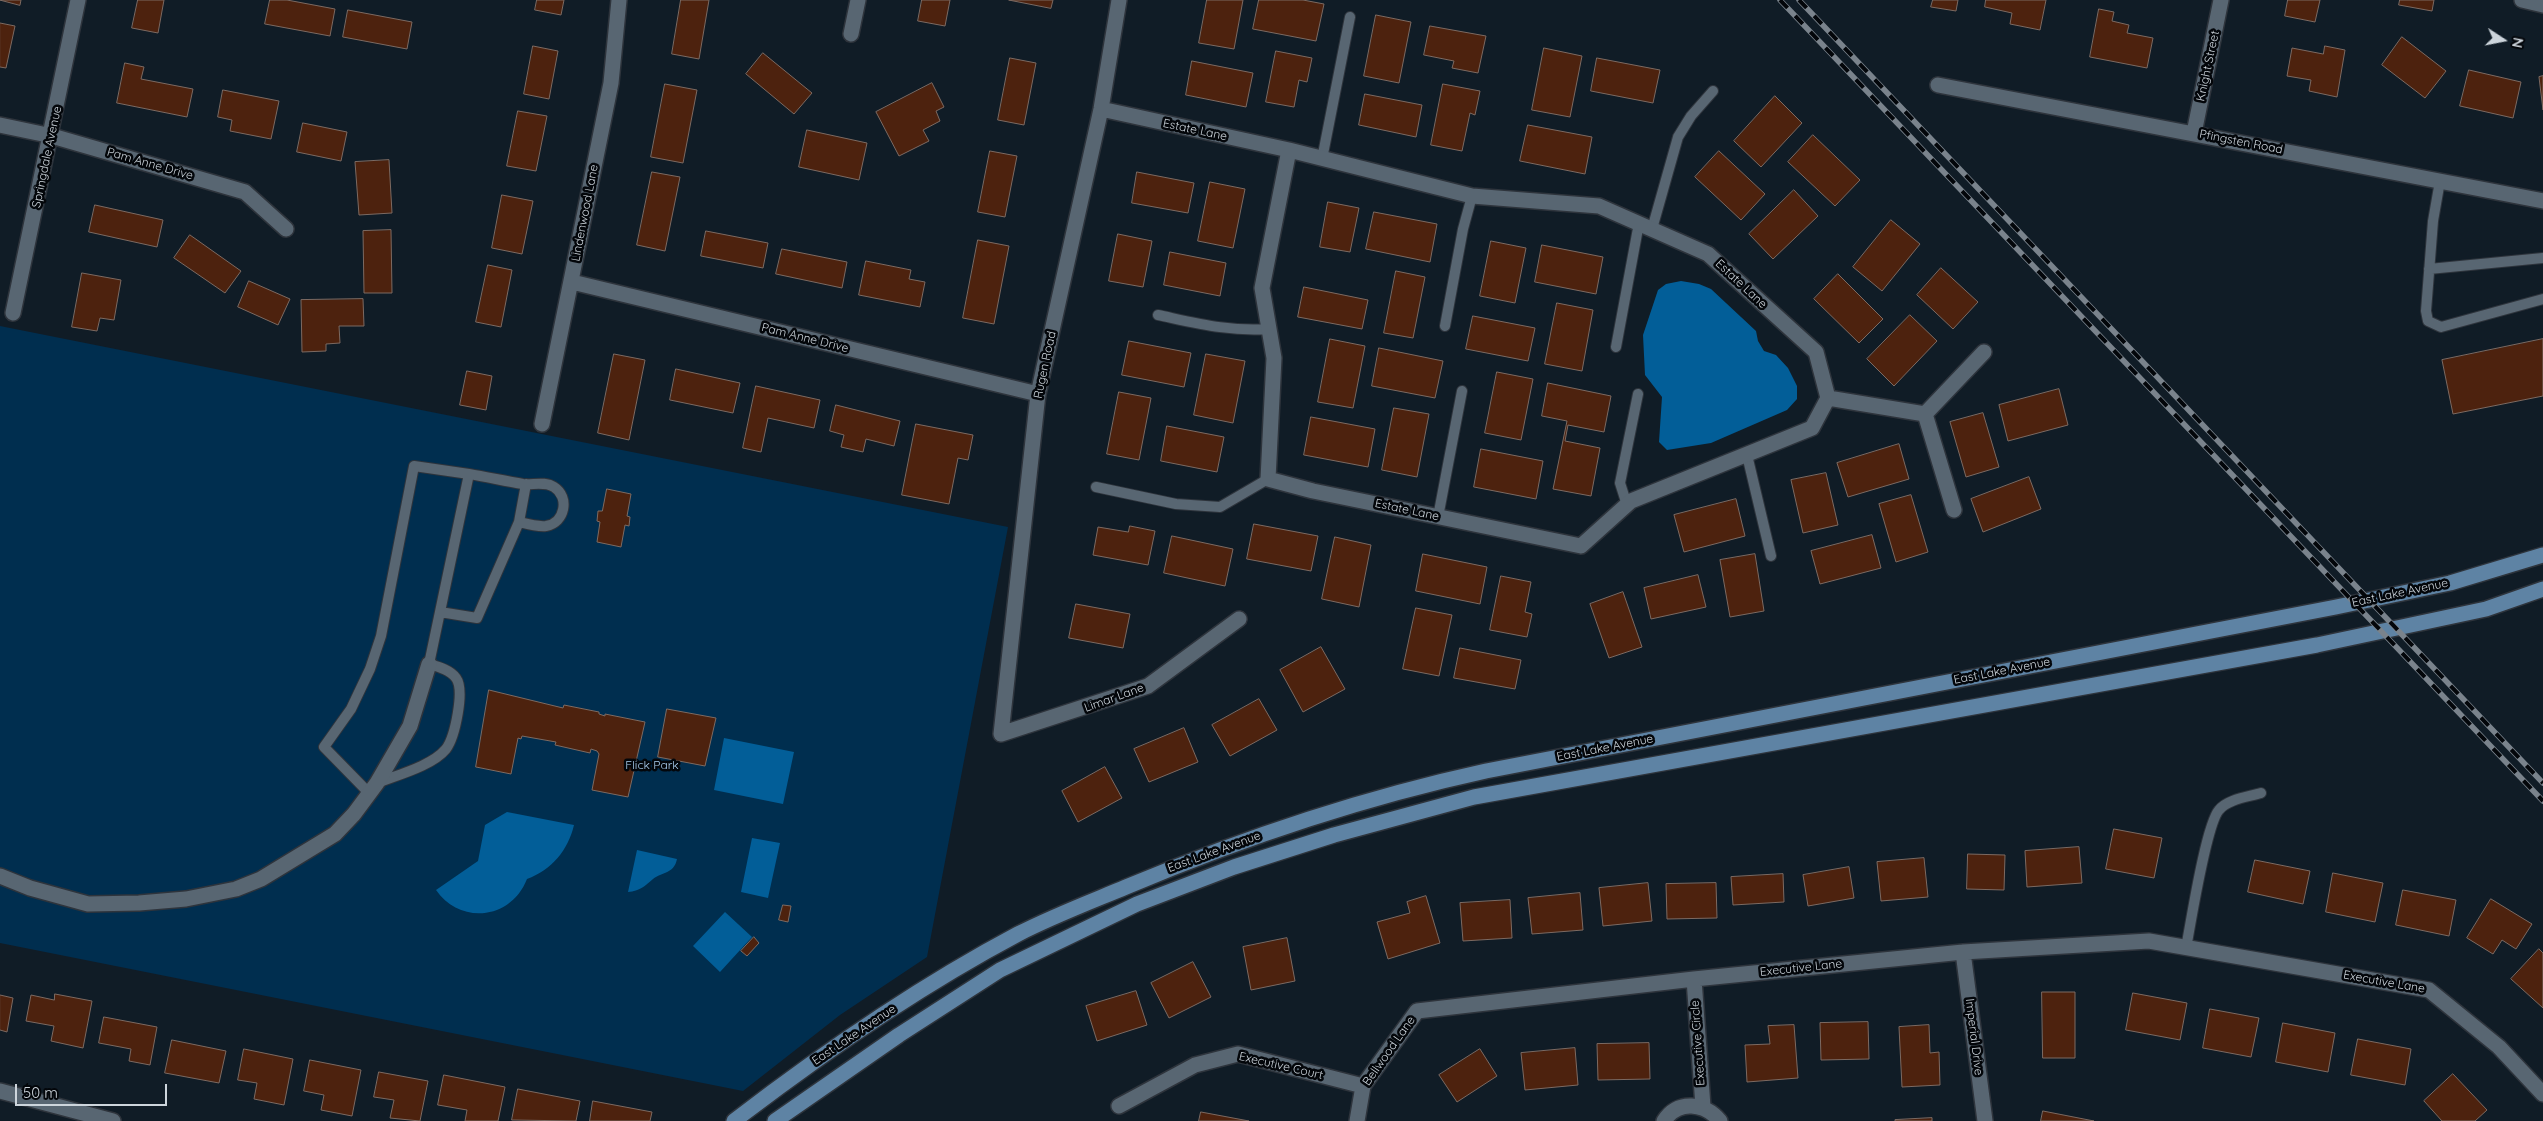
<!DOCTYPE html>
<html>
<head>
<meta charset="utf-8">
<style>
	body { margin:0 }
	#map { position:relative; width:2543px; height:1121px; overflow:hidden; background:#101c26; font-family:Quicksand,sans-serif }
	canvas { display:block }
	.north { position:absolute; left:2478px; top:15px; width:50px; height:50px; -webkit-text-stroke:4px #03060a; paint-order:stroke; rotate:101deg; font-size:14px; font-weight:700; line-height:20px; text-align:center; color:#cdd5dc }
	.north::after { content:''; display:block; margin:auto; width:18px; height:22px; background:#cdd5dc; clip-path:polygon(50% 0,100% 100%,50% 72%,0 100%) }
	.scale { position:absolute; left:15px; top:1084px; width:152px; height:22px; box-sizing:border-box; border:2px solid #cdd5dc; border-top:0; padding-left:6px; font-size:15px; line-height:18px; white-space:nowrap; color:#cdd5dc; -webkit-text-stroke:4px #03060a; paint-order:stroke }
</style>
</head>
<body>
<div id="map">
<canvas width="2543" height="1121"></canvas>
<div class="north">N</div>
<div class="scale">50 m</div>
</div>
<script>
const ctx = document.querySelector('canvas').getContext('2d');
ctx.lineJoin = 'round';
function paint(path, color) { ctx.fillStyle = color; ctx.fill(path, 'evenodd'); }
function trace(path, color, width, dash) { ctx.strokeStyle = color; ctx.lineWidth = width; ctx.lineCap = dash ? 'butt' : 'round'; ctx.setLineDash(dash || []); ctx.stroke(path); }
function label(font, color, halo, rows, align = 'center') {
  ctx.font = font + ' Quicksand,sans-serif'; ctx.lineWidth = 5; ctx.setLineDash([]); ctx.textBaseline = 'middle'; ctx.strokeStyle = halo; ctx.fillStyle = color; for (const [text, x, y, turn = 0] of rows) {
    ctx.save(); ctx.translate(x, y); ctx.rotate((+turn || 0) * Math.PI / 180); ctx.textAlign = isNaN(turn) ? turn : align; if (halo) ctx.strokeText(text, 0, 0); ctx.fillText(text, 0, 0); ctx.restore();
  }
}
const green = new Path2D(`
	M0,326L1008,527L927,957L840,1015L743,1091L0,943Z`);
const water = new Path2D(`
	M1681,281L1699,284L1711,289L1756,331L1758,341L1764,351L1776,355L1788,368L1797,386V399L1787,410L1711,443L1667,450L1659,442L1662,397L1645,375L1643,335L1658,290L1666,284Z
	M724,738L794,752L783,804L714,790Z
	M507,812L574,825C568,850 552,870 527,879C511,920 460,925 436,890L478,861L485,825Z
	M752,838L780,843L768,898L741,892Z
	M637,850L677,859C674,874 662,872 653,879C645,886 640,891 628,892Z
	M725,912L752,937L720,972L693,946Z`);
const building = new Path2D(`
	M0,0H21L20,5Z
	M138,0H164L158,33L132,28Z
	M270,0H287L335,9L330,36L265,24Z
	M537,0H564L561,15L535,10Z
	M681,0H709L699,59L672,54Z
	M922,0H950L945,26L918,21Z
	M1009,0H1053L1051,8Z
	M1207,0H1243L1234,49L1199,43Z
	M1259,0H1303L1324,4L1316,41L1253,29Z
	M1933,0H1958L1956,11L1931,7Z
	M1986,0H2046L2040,30L2010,24L2012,13L1985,7Z
	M2288,0H2320L2315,22L2285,16Z
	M2400,0H2434L2432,11L2399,5Z
	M2099,9L2114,12L2112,21L2129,25L2127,33L2153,38L2147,68L2090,57Z
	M348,10L412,22L407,49L343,37Z
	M1376,15L1411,22L1399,83L1364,76Z
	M0,23L15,26L6,68L0,67Z
	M1430,26L1486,36L1478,73L1452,68L1454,61L1424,55Z
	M2402,37L2446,71L2425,98L2382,65Z
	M533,46L558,51L549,99L524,94Z
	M2325,46L2345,50L2337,97L2309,91L2311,80L2287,76L2292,48L2323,54Z
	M1544,48L1582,56L1570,117L1532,110Z
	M1276,51L1312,58L1307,82L1299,80L1294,107L1266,102Z
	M763,53L812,93L794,114L746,74Z
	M1010,58L1036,63L1024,125L998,120Z
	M1597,58L1660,70L1653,103L1591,91Z
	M1192,61L1253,73L1246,107L1186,95Z
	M125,63L144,67L141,79L193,89L187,117L117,103Z
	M2469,70L2521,82L2513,118L2460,106Z
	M2543,76V110L2539,77Z
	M932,83L944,107L936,111L940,121L923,130L929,141L899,156L876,112Z
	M665,84L697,90L683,163L651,157Z
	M1443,84L1480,91L1475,115L1470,113L1462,151L1431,145Z
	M223,90L279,101L271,139L230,131L232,120L218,117Z
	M1365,94L1422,105L1416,137L1359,125Z
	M1775,96L1802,123L1761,167L1734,141Z
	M518,111L547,116L536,171L507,166Z
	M303,123L347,132L341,161L297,152Z
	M1528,125L1592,137L1585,174L1520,161Z
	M807,130L867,143L859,180L799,167Z
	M1813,135L1860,180L1835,206L1788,162Z
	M990,151L1017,156L1005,217L978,212Z
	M1719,151L1765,194L1741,220L1695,177Z
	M389,160L392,213L359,215L355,162Z
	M652,172L680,177L665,251L637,245Z
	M1137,172L1194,183L1188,213L1132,203Z
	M1210,182L1245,189L1233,248L1198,241Z
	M1794,190L1818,216L1773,259L1749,234Z
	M502,195L533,201L522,254L492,248Z
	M1328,202L1359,208L1350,252L1320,247Z
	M95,205L163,220L157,247L89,232Z
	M1374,212L1437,224L1430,262L1366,249Z
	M1891,220L1920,244L1882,291L1853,267Z
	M391,230L392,293H364L363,231Z
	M706,231L768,243L763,268L701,256Z
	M1118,234L1152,241L1143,287L1109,281Z
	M190,235L241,271L225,293L174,258Z
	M978,240L1009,246L994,324L963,318Z
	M1491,241L1526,248L1515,303L1480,296Z
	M1542,245L1603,257L1596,294L1535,282Z
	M782,249L847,262L842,288L776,274Z
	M1170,252L1226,263L1220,296L1164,285Z
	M866,261L911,270L909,279L925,282L920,307L859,295Z
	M488,265L512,270L501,327L476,322Z
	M1941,268L1978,302L1953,329L1917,295Z
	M1396,271L1425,277L1413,338L1384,333Z
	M82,273L121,280L114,320L100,318L97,331L72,327Z
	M1838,274L1883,319L1859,343L1814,299Z
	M249,281L290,299L278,325L238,307Z
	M1304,287L1368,300L1362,329L1298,317Z
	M363,299L364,326H339L340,343L326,344V351L302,352L301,300Z
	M1557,303L1593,310L1582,371L1545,364Z
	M1910,315L1937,341L1894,386L1867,359Z
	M1473,316L1535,328L1528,361L1466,349Z
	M1330,339L1365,346L1353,408L1318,402Z
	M2543,339V396L2453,414L2442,360Z
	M1129,341L1191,353L1184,387L1122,375Z
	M1379,348L1443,361L1435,398L1372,386Z
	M614,354L645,360L629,440L598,433Z
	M1206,354L1245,361L1233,423L1194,415Z
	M676,369L740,383L733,413L670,400Z
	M467,371L492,376L486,410L460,405Z
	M1497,372L1533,379L1521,440L1485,433Z
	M1548,383L1611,396L1604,432L1568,425L1565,441L1600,448L1591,496L1553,489L1567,421L1542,416Z
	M756,386L820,400L814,428L768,418L761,452L743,448Z
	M2059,389L2068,425L2008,441L1999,405Z
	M1119,392L1151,398L1139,460L1107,454Z
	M836,405L900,421L894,446L866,439L863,452L841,447L844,435L830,431Z
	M1394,408L1429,414L1417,477L1382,470Z
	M1983,413L1999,467L1966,477L1950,422Z
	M1311,417L1375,429L1368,467L1304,455Z
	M916,424L973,435L968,460L958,458L949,504L902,495Z
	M1167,426L1224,437L1217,472L1161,461Z
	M1899,444L1909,479L1848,497L1837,463Z
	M1481,449L1543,461L1536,499L1474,487Z
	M1826,473L1838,525L1803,533L1791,480Z
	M2029,477L2041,509L1983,532L1971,499Z
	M607,489L631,494L627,516L630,517L629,526L625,525L621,547L597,542L600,522L597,521L598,511H602Z
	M1911,495L1928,552L1896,562L1879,504Z
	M1736,499L1745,536L1684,552L1674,515Z
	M1254,524L1318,536L1311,571L1247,559Z
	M1130,526L1155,531L1148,565L1093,555L1098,527L1128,532Z
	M1872,535L1881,568L1820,584L1811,551Z
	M1172,536L1233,549L1225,586L1164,573Z
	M1335,537L1371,545L1359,607L1322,599Z
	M1423,554L1487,567L1480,604L1416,591Z
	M1755,554L1764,611L1730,617L1720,560Z
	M1698,575L1706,607L1651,619L1644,588Z
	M1501,576L1531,582L1525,612L1532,614L1527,637L1490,630Z
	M1623,592L1642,647L1609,658L1590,604Z
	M1076,604L1130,614L1123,648L1069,638Z
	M1416,608L1452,615L1439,676L1403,669Z
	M1321,647L1345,689L1303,712L1280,670Z
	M1460,648L1521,660L1515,689L1454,678Z
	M489,690L563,708L564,705L599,712V714L605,716V714L645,722L628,797L592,790L599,754L597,751L591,749L590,753L555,745L556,742L522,736L521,739L518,738L511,774L476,767Z
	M1259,699L1277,730L1230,756L1212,725Z
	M667,709L716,718L705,766L658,757Z
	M1184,728L1198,762L1149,782L1134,749Z
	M1105,767L1122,798L1078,822L1062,791Z
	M2114,829L2162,838L2154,878L2106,869Z
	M2079,847L2082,883L2027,887L2025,851Z
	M1968,854L2005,855L2004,890L1967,889Z
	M1924,858L1928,897L1881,901L1877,862Z
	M2255,860L2310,871L2303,904L2248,892Z
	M1849,867L1854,898L1808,906L1803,875Z
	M2333,873L2383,883L2375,922L2326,912Z
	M1783,874L1784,902L1733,905L1731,877Z
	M1648,883L1652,921L1603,926L1599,888Z
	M1716,883L1717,918L1667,919L1666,884Z
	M2403,890L2456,900L2449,936L2396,925Z
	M1580,893L1583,930L1532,934L1528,898Z
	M1426,896L1440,943L1388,959L1377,922L1410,913L1407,902Z
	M2491,899L2532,924L2516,949L2502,940L2493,954L2467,938Z
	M1510,900L1512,938L1463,941L1460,903Z
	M783,905L791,906L788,922L779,920Z
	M754,937L759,943L747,956L741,951Z
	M1287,938L1295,981L1251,990L1243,947Z
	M2539,949L2543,953V1008L2511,979Z
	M1193,962L1211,997L1169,1018L1151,983Z
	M1136,991L1147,1025L1097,1041L1086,1006Z
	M2042,992H2075V1058H2043Z
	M2133,993L2187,1003L2180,1040L2126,1030Z
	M55,994L92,1001L83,1048L51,1041L54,1026L26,1021L31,995L54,1000Z
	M0,995L13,998L7,1032L0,1030Z
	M2210,1009L2259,1018L2251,1057L2203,1048Z
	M104,1017L157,1027L150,1065L129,1061L131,1049L99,1043Z
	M1868,1022L1869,1059L1821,1060L1820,1023Z
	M2283,1023L2335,1033L2328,1072L2276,1062Z
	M1794,1025L1798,1078L1747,1082L1745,1045L1770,1044L1768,1026Z
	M1929,1025L1930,1053L1939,1052L1940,1085L1902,1087L1899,1027Z
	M2358,1039L2411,1049L2405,1085L2351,1075Z
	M172,1040L226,1051L219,1083L165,1073Z
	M1649,1043L1650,1079L1598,1080L1597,1044Z
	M1575,1048L1578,1085L1525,1090L1521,1053Z
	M244,1049L293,1059L284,1105L254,1099L257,1083L238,1080Z
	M1480,1049L1497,1076L1457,1102L1439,1075Z
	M310,1060L361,1070L352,1116L321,1110L324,1095L304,1091Z
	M379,1072L428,1081L420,1121L390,1118L394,1100L374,1097Z
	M2453,1074L2487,1110L2475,1121H2442L2424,1101Z
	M444,1075L505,1087L498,1121H465L467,1110L438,1105Z
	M518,1089L580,1101L576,1121L512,1120Z
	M593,1101L652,1112L650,1121H590Z
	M2043,1111L2094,1121H2041Z
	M1201,1112L1249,1121H1199Z
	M1932,1118V1121H1895V1120Z`);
const lane = new Path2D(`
	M1322,159L1350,17
	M2440,181L2433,221L2426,311L2428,321L2441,327L2543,299
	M1652,229L1678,137L1691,116L1713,91
	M2429,269L2543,258
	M1158,315C1196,323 1230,332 1269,329
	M1445,326L1463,229L1472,196
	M1616,347L1639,223
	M1747,455L1771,556
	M1096,487L1176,504L1220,507L1268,479
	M1627,505L1620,483L1638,394
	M1438,517L1462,391
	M440,612L477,618L519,522L526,484
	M377,783C397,775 432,766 446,749C455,737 465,690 456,678C450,670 439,667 429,664L469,474C487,477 505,481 523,484C533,485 545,481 554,487C570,497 565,523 546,526C538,527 527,524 519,522
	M369,793L324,747L351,709L370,669L381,636L414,466L469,474
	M2186,948C2191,922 2206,825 2219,810C2228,799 2248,797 2261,793`);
const street = new Path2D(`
	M1119,0L1101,109L1038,394L1001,734L1148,686L1239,619
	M2522,0L2543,5
	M851,34L858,0
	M1938,85L2543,201
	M1101,109L1289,150
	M0,125L52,136L245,192L286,229
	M2194,133L2221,0
	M1289,150L1472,196L1599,206L1708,254L1816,352L1828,398L1812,428L1631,501L1581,546L1313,491L1268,479L1274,358L1262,288Z
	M572,282L1038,394
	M13,313L78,0
	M1828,398L1925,414L1984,352
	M1925,414L1954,510
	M542,424L611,83L619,0
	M0,876L30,888L88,904L139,903L186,899L236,889L261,879L335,834L354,814L377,783L410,726L429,664
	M1963,952L1985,1121
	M1694,979L1703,1107
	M0,1091L113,1121
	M1119,1106L1195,1065L1238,1054L1363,1086
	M1357,1121L1363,1086L1417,1011L1694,979L1963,952L2149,941L2429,990L2499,1047L2543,1094
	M1664,1121C1678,1099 1705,1103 1720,1121`);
const primary = new Path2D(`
	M734,1121C824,1052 918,987 1018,934C1053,916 1090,902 1126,887C1243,838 1362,798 1486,771L2336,607L2450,583L2543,555
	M775,1121L899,1035L1000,970L1137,904L1234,867L1334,835L1474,797L2317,645L2486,609L2543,589`);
const rail = new Path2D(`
	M1780,0L2543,801
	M1799,0L2543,783`);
const streetNames = [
	["Knight Street",2208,66,-78],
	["Estate Lane",1195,130,12],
	["Pfingsten Road",2241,142,11],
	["Springdale Avenue",47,157,-78],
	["Pam Anne Drive",150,164,16],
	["Lindenwood Lane",585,213,-79],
	["Estate Lane",1741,284,43],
	["Pam Anne Drive",805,338,14],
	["Rugen Road",1045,365,-78],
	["Estate Lane",1407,510,12],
	["East Lake Avenue",2400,593,-12],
	["East Lake Avenue",2002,671,-11],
	["Limar Lane",1114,698,-20],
	["East Lake Avenue",1605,748,-11],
	["East Lake Avenue",1214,852,-20],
	["Executive Lane",1801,968,-6],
	["Executive Lane",2384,982,10],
	["East Lake Avenue",854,1035,-34],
	["Imperial Drive",1974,1037,83],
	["Executive Circle",1698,1043,-94],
	["Bellwood Lane",1389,1051,-55],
	["Executive Court",1281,1066,13]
];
const parkNames = [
	["Flick Park",652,765]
];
paint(green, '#002e4f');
paint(water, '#025e98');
paint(building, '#4d220e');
trace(building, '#7c6a62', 1);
trace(lane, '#2e343c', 12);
trace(street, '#2e343c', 18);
trace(primary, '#2e343c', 18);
trace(lane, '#586672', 10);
trace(street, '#586672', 15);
trace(primary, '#5e83a4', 15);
trace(rail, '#7a838c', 5.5);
trace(rail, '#03060a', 4, [11]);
label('12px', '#cdd5dc', '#03060a', streetNames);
label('12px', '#abcff0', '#03060a', parkNames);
</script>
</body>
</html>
